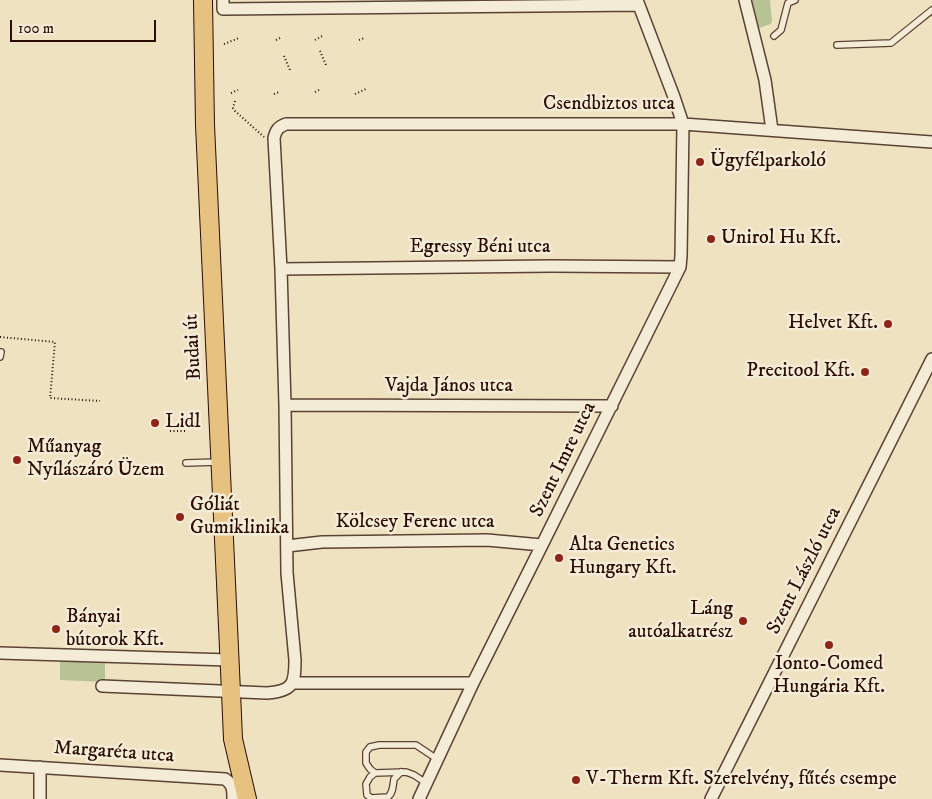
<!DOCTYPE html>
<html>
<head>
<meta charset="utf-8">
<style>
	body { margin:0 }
	#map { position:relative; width:932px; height:799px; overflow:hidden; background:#eee2c1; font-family:"IM FELL DW Pica",serif }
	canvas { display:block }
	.scale { position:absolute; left:10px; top:20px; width:146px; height:22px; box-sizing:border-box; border:2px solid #2a0c02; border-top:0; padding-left:6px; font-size:15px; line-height:18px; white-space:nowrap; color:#2a0c02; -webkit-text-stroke:4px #f4ecd7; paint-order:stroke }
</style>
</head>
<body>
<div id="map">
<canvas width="932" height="799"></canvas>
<div class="scale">100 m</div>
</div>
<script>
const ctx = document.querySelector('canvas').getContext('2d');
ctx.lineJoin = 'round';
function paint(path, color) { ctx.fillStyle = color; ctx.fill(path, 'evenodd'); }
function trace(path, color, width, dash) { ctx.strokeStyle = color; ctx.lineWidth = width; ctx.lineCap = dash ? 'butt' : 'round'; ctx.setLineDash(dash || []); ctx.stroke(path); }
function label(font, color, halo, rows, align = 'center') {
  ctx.font = font + ' "IM FELL DW Pica",serif'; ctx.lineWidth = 5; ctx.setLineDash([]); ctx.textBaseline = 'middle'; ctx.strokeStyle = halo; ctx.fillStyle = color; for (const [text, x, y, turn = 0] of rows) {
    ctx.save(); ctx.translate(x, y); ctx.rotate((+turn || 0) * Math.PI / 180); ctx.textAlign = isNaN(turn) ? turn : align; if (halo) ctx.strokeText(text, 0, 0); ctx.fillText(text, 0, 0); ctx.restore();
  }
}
const green = new Path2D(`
	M750,0H770L772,20L771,24L756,29Z
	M60,661L105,663V682L60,680Z`);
const path = new Path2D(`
	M276,40L282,37
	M315,40L322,36
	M359,40L364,38
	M224,44L239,38
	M320,51L326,65
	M284,56L290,70
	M315,92L321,89
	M231,93L238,90
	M274,94L279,92
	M355,94L366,89
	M235,101L233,108L235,111L264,137
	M0,337L55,342L50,398L100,401
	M170,431H185`);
const service = new Path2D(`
	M774,36L781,30L788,3L795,0
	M837,45L891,43L932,10
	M0,357L1,352
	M186,463L218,462
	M401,772L394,779C393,786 393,793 388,797L371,798L367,795L366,784L370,777L375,773L406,772L414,775L426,783
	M375,773L370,769L366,763V752L370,747L379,745H416L437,759`);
const minor = new Path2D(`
	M223,0V9L639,5
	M745,0L765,80L772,130
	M281,269L552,266L680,267
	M285,405L612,406
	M287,546L322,542L487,540L542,545
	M0,653L229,660
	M292,683H473
	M102,686L267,693C293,691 295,684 295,660L287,573L285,405L281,269L274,138C276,130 278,127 286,124H683L932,142
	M0,765L225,779C233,784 233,790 233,799
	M40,799V767
	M419,799L473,683L542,545L680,267L681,256L683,124L674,97L637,0
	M711,799L932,359`);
const primary = new Path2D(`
	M203,0L205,125L231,692L233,739L247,799`);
const markers = [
	[700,162,5,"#8f2418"],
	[711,239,5,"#8f2418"],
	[888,324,5,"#8f2418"],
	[865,372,5,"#8f2418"],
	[155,423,5,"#8f2418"],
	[17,460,5,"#8f2418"],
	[180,517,5,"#8f2418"],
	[559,558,5,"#8f2418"],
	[743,621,5,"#8f2418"],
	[56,629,5,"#8f2418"],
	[829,645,5,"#8f2418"],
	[576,780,5,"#8f2418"]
];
const streetNames = [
	["Csendbiztos utca",609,105],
	["Egressy Béni utca",480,248],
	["Budai út",194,347,-93],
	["Vajda János utca",449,387],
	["Szent Imre utca",564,460,-64],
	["Kölcsey Ferenc utca",415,523],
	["Szent László utca",805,571,-63],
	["Margaréta utca",114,753,4]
];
const poiNames = [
	["Ügyfélparkoló",710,162],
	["Unirol Hu Kft.",721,239],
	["Helvet Kft.",878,324,"right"],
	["Precitool Kft.",855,372,"right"],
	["Lidl",165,423],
	["Műanyag",27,448],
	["Nyílászáró Üzem",27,471],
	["Góliát",190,506],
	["Gumiklinika",190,529],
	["Alta Genetics",569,546],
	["Hungary Kft.",569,569],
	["Láng",733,610,"right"],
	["autóalkatrész",733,633,"right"],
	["Bányai",66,618],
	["bútorok Kft.",66,641],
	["Ionto-Comed",829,665,"center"],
	["Hungária Kft.",829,688,"center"],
	["V-Therm Kft. Szerelvény, fűtés csempe",586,780]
];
paint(green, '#b7c394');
trace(service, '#5b4232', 8);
trace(minor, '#5b4232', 14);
trace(primary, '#2a0c02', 20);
trace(path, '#2a0c02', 2, [1, 2.5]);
trace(service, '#f4ecd7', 5.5);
trace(minor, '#f4ecd7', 11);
trace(primary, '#e7c180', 18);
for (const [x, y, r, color] of markers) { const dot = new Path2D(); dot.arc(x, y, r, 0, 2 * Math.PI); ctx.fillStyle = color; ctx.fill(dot); trace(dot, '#f4ecd7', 2); }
label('20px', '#2a0c02', '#f4ecd7', streetNames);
label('20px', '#2a0c02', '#f4ecd7', poiNames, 'left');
</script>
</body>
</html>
